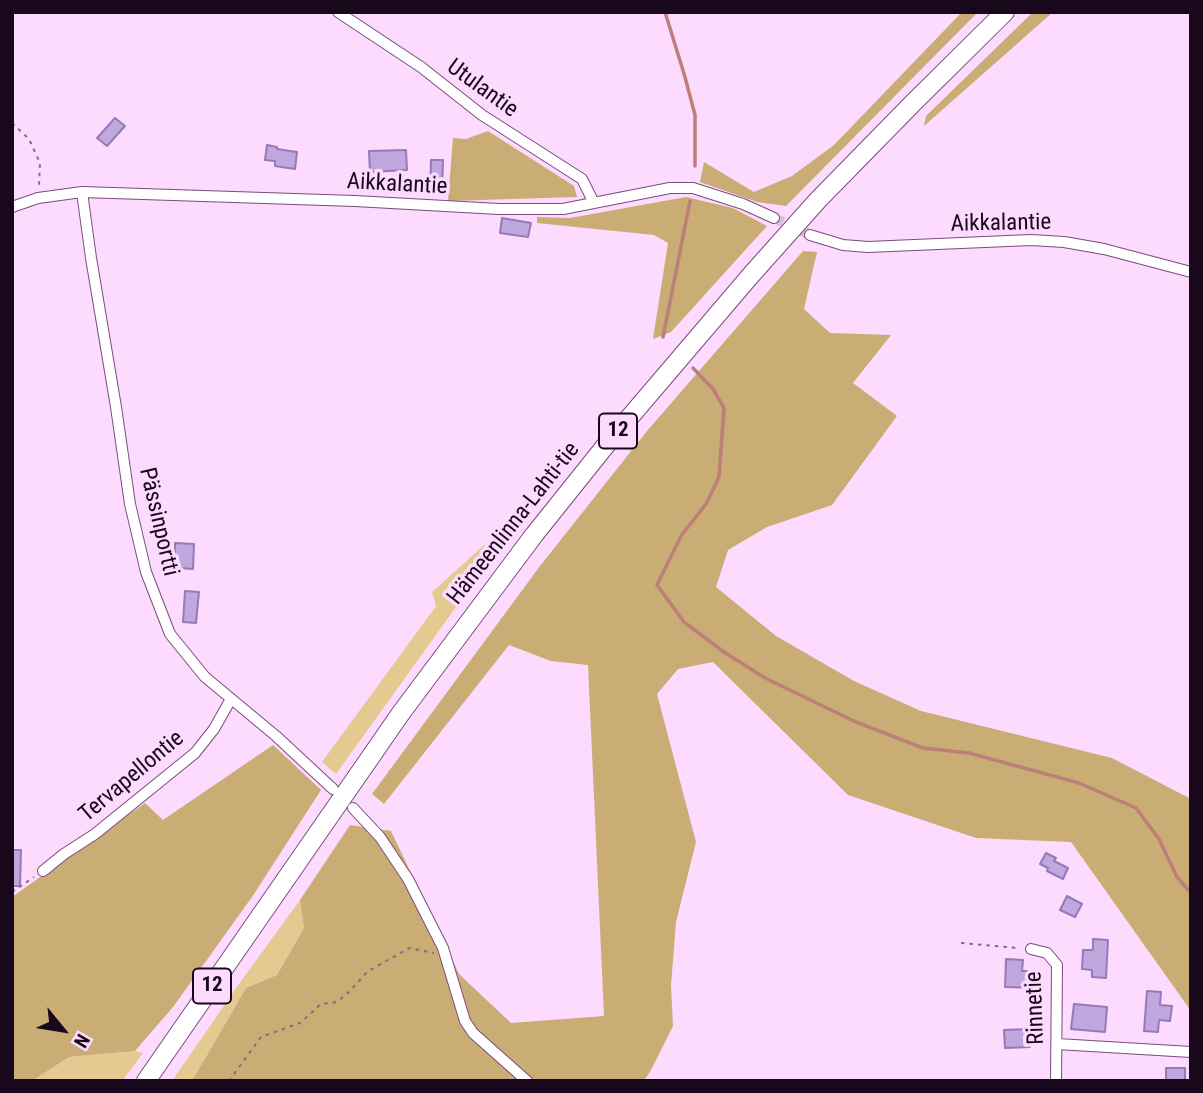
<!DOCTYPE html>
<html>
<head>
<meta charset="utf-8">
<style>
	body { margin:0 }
	#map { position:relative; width:1203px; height:1093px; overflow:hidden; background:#fcdbfe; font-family:"Roboto Condensed",sans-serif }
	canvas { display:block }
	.frame { position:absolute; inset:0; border:14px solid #19071b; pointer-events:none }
	.north { position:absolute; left:28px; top:995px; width:70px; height:70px; -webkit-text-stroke:5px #fcdbfe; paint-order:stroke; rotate:120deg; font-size:19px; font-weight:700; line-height:28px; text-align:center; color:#19071b }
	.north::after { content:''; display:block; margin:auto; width:24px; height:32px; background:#19071b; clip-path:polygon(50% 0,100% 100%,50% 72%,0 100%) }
</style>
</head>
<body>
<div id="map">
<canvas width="1203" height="1093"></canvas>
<div class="frame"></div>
<div class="north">N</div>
</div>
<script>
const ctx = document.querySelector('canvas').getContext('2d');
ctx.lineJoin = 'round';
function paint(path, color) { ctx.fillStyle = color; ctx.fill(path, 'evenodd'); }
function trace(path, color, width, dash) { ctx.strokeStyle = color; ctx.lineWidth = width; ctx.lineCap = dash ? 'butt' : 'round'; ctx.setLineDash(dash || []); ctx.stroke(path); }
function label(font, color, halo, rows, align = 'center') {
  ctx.font = font + ' "Roboto Condensed",sans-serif'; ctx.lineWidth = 7; ctx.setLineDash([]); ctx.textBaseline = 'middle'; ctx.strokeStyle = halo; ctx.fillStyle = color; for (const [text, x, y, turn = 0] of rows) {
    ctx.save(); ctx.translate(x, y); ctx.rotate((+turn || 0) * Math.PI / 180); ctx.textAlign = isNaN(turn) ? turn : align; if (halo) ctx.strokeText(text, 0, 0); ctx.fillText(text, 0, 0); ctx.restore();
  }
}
const green = new Path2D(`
	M529,500L531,506L456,607L336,774L322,762L436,606L432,592L492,538Z
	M300,900L304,928L277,975L246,988L192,1081H172L241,981Z
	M135,1051L143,1053L122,1081H32L69,1057Z`);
const forest = new Path2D(`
	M962,12H978L786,206L757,202L700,182L704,162L754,192L792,176L834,145Z
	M1033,12H1053L924,126L926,116Z
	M488,131L574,186L577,197L448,201L453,138L466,139Z
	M686,197L733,208L767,226L671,332L653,339L668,243L654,235L537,223V217L570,218Z
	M803,251L817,252L804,309L830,333L891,335L853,383L897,416L832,505L767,527L728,550L716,587L776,636L854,681L921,711L1112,758L1191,799V1011L1071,842L976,838L848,795L713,662L678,669L657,694L696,842L676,922L671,985L673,1026L651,1070L644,1081H192L246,988L277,975L304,928L300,900L350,825L391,831L459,974L511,1023L604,1016L588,665L551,661L509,645L384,804L372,794L540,566L647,431Z
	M273,745L321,790L252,897L173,1007L135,1051L69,1057L32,1081H12V897L145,803L163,820Z`);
const stream = new Path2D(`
	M665,12L685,77L695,115V166
	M663,337L690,201
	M693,368L713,389L724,408L719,477L706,504L681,536L657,585L684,622L724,652L765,678L856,722L923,748L969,753L1079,783L1136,808L1159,839L1177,877L1191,893`);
const building = new Path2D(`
	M115,118L125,126L107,146L97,138Z
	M267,145L277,147V149L297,152L295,169L275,166V161L265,160Z
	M406,150L407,170L370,172L369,151Z
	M431,160H443L442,193L430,192Z
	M502,218L531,223L528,237L500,233Z
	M175,543L194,544L193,569L179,568V558H175Z
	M185,591L199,592L196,623L183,622Z
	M12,850H21L20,886H12Z
	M1046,853L1056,858L1054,861L1068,868L1063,879L1047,871L1048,868L1040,864Z
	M1067,896L1082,904L1075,917L1060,910Z
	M1093,939L1108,940L1106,978L1092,977V970L1082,969L1083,950H1093Z
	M1006,959L1023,960L1022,971H1037V988L1005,987Z
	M1147,991L1161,992L1160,1005L1172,1006L1170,1021L1159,1020L1158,1032L1144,1031Z
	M1074,1004L1107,1007L1105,1032L1071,1029Z
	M1030,1029V1047L1005,1048L1004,1030Z
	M1166,1068H1185V1081H1166Z`);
const streetTunnel = new Path2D(`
	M774,218L810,235`);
const path = new Path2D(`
	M12,123L29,139L40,163L39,186
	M12,892L34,877
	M961,943L1019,948
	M229,1081L261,1037L300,1023L321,1004L337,1002L349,992L367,972L409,948L434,953`);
const street = new Path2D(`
	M338,12L421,67L482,115L582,179L594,203
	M82,192L91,258L116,407L130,504L146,572L170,634L205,677L276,736L333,789
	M12,207L38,198L82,192L355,201L499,209H563L670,188H693L743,204L774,218
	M810,235L843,245L868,247L1031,240L1064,242L1104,249L1191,272
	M353,808L380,837L408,879L443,948L465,1021L473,1033L527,1081
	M43,871L64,854L95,834L195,753L214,729L231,699
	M1031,949L1047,953L1057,965L1056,1081
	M1057,1044L1191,1052`);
const highway = new Path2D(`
	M146,1081L401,713L534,535L606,445L751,275L818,200L913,103L1005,12`);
const shields = [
	[618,431,38],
	[212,986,38]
];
const shieldNames = [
	["12",618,431],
	["12",212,986]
];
const streetNames = [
	["Utulantie",482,89,36],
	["Aikkalantie",397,185,3],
	["Aikkalantie",1001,224,-1],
	["Pässinportti",158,522,77],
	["Hämeenlinna-Lahti-tie",514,524,-52],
	["Tervapellontie",132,777,-40],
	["Rinnetie",1036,1008,-92]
];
paint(green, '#e4c990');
paint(forest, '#c9ad74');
trace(stream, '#be7e79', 3.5);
paint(building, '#c0a7de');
trace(building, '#9679b7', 2);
trace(streetTunnel, '#dabbdc', 10, [10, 5]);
trace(street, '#7a4b7d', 12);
trace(highway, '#7a4b7d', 20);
trace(path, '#856c87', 2, [3.5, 5]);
trace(street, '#fff', 10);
trace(highway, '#fff', 18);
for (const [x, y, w] of shields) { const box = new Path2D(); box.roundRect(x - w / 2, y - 17.5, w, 35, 5); ctx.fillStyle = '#fcdbfe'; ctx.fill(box); trace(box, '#19071b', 2); }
label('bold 21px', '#19071b', null, shieldNames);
label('23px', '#19071b', '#fcdbfe', streetNames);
</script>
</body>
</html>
